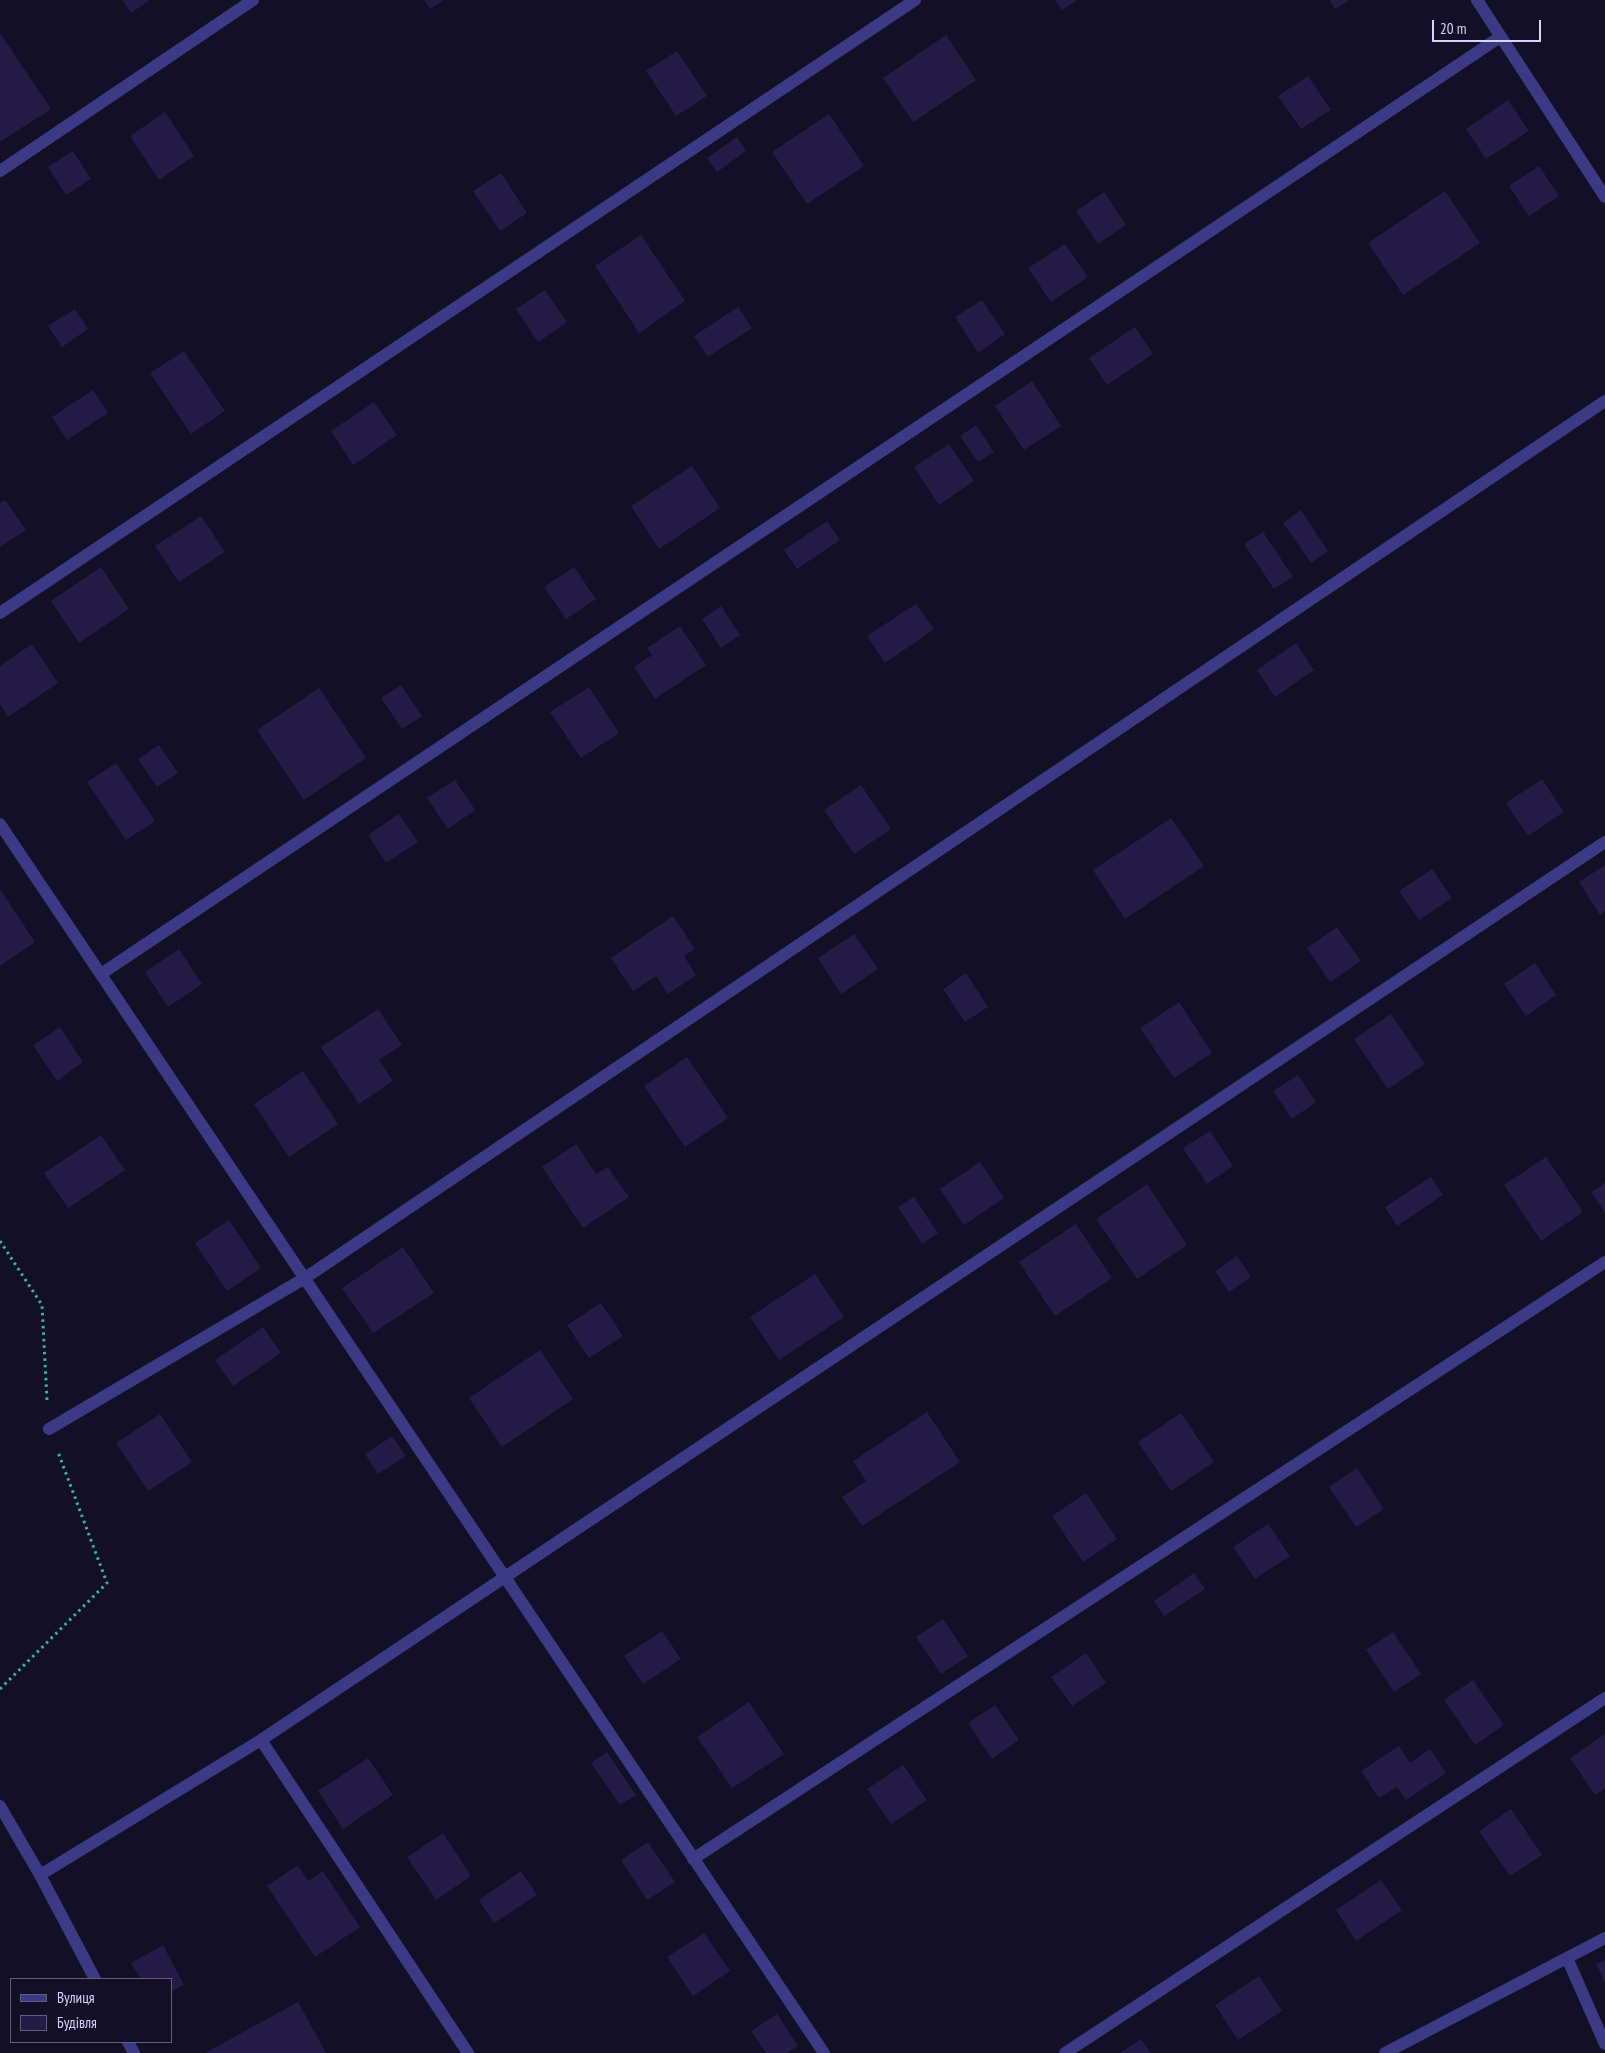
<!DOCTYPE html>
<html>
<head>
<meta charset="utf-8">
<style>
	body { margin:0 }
	#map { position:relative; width:1605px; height:2053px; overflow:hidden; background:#130f26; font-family:"PT Sans Narrow",sans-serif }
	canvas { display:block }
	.legend { position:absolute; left:10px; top:1978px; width:162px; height:65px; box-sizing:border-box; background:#130f26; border:1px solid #625e7d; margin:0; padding:6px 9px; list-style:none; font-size:15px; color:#d9d4ff }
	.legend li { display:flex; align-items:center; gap:10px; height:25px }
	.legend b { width:25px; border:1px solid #625e7d }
	.scale { position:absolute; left:1432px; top:20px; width:109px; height:22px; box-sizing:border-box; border:2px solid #d9d4ff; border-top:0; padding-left:6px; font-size:15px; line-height:18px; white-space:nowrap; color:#d9d4ff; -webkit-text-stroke:4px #130f26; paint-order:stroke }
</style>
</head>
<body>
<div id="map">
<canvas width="1605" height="2053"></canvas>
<ul class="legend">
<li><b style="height:6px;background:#3d3a85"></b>Вулиця</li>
<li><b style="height:14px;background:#241b47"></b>Будівля</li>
</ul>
<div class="scale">20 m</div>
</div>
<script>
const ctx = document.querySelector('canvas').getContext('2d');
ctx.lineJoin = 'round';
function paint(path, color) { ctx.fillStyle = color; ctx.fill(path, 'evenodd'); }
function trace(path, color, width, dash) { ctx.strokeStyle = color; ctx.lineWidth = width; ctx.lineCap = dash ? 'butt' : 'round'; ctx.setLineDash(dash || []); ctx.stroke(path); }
const building = new Path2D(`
	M122,0H150L131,13Z
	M424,0H444L430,9Z
	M1055,0H1077L1062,10Z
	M1330,0H1349L1335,9Z
	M0,33L51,109L0,142Z
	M946,35L976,80L913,122L883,78Z
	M677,51L707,96L676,116L646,71Z
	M1308,76L1331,110L1301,129L1278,96Z
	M1508,100L1529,131L1486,159L1466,129Z
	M165,112L194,156L159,180L130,136Z
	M829,114L864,166L807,204L772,152Z
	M737,137L746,151L717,172L707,158Z
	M73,151L91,179L66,195L48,167Z
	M1539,166L1559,196L1529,216L1509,186Z
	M501,173L527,213L500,231L473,191Z
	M1445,191L1480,243L1403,295L1368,243Z
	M1104,192L1126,225L1098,244L1076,211Z
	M641,235L685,301L639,333L595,266Z
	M1065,244L1088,277L1051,302L1028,268Z
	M545,290L567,322L538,342L516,309Z
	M982,300L1005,334L978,353L955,317Z
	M738,307L752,328L708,357L694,336Z
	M75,309L88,329L62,347L48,326Z
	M1135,327L1153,354L1107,385L1089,358Z
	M184,351L225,411L191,434L150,373Z
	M1032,381L1061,426L1024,450L995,406Z
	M93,390L108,413L67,440L52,417Z
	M374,402L397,435L353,465L331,431Z
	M976,425L994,452L978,462L960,436Z
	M949,444L974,481L939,505L914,467Z
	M692,466L720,508L659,549L631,506Z
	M5,500L26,530L0,547V503Z
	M1301,510L1328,551L1311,563L1283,523Z
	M201,516L225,552L179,582L155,546Z
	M827,521L840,540L797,569L784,550Z
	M1263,532L1293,577L1274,589L1244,544Z
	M101,567L129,609L79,643L51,601Z
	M574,567L596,599L566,619L544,587Z
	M916,604L934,629L885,663L867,636Z
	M721,606L740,635L721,648L702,619Z
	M680,626L706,665L655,699L634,667L652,655L647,648Z
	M1296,643L1314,670L1275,697L1257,670Z
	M32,644L58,683L8,717L0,704V666Z
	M401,685L422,716L402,729L381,698Z
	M589,687L619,733L581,758L550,712Z
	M319,688L366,758L304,800L257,730Z
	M159,745L178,773L157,787L138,759Z
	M116,763L155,821L126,840L87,782Z
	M1542,779L1564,812L1528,836L1506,803Z
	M455,780L475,810L448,829L427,798Z
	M861,785L891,829L854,854L824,810Z
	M399,814L418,842L386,863L368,835Z
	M1171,818L1204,866L1125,919L1093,870Z
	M1605,865V911L1600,915L1579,882Z
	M1432,869L1452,898L1419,920L1399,891Z
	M0,889L35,942L0,966Z
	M673,916L695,949L684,956L696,975L668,994L656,976L633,991L611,958Z
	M1337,927L1361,961L1330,982L1307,948Z
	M854,934L878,969L841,994L818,958Z
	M179,949L202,984L168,1007L145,972Z
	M1535,963L1556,995L1526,1016L1504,984Z
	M966,973L988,1007L965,1022L943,989Z
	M1179,1002L1212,1053L1174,1078L1140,1028Z
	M378,1009L402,1045L379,1060L393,1081L359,1104L321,1047Z
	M1391,1014L1425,1064L1388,1089L1354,1039Z
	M60,1027L83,1062L57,1081L33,1045Z
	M687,1057L728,1118L685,1147L644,1086Z
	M303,1071L338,1124L289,1157L254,1104Z
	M1298,1075L1316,1102L1292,1119L1273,1091Z
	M1210,1131L1233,1166L1207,1184L1183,1148Z
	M101,1135L125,1170L68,1208L44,1173Z
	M576,1144L596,1174L608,1167L629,1197L583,1228L542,1167Z
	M1546,1157L1583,1212L1541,1241L1504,1185Z
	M980,1162L1004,1198L964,1225L940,1189Z
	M1431,1177L1443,1195L1397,1226L1385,1207Z
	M1605,1183V1213L1591,1192Z
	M1147,1184L1187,1245L1137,1279L1096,1219Z
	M914,1197L938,1233L922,1244L898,1207Z
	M229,1220L261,1268L227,1291L195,1243Z
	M1076,1224L1112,1278L1055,1316L1019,1262Z
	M403,1247L434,1293L373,1333L342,1288Z
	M1237,1256L1251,1277L1229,1292L1215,1271Z
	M815,1274L844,1317L779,1360L750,1317Z
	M601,1303L623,1336L589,1358L567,1325Z
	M263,1327L281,1353L233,1386L215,1360Z
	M540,1350L573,1399L502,1447L469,1398Z
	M927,1412L960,1462L862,1526L842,1497L866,1481L853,1461Z
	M1181,1413L1214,1462L1171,1491L1138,1442Z
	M160,1414L192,1462L148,1491L116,1443Z
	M392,1436L406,1456L378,1474L365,1454Z
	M1357,1468L1384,1509L1356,1527L1329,1487Z
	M1086,1493L1117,1539L1083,1562L1052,1516Z
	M1268,1524L1290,1556L1255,1579L1233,1547Z
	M1194,1573L1205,1589L1164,1616L1154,1601Z
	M943,1619L968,1656L941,1674L916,1637Z
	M662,1631L681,1659L643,1684L624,1656Z
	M1393,1632L1421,1674L1394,1692L1366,1650Z
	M1086,1653L1106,1683L1072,1706L1051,1677Z
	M1473,1680L1504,1725L1475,1745L1444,1700Z
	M749,1702L784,1754L732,1788L697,1737Z
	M995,1705L1019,1740L992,1759L968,1723Z
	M1605,1734V1789L1595,1795L1570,1758Z
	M1399,1746L1410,1763L1430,1749L1446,1773L1406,1800L1397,1787L1379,1798L1361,1771Z
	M607,1752L636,1795L620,1805L591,1763Z
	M368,1758L393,1795L343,1829L318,1791Z
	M903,1765L927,1800L891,1824L867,1789Z
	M1511,1809L1542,1855L1510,1876L1479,1831Z
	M443,1833L471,1876L436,1900L407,1857Z
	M648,1842L675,1882L647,1900L621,1860Z
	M298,1865L308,1881L323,1871L360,1927L315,1957L267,1886Z
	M521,1871L537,1895L494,1923L479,1900Z
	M1381,1880L1402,1910L1356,1941L1336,1910Z
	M704,1933L730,1971L693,1996L667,1957Z
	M163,1945L184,1985L171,1992V1979H141L131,1963Z
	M1605,1960V1983L1596,1964Z
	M1259,1976L1282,2011L1238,2040L1215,2005Z
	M298,2002L326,2053H205Z
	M777,2014L798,2046L787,2053H766L751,2031Z
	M1141,2039L1151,2053H1120Z`);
const path = new Path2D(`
	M0,1241L42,1305L47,1400
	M0,1689L107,1583L58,1452`);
const lane = new Path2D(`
	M0,1806L40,1875`);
const street = new Path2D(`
	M1477,0L1605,197
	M0,171L253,0
	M0,613L915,0
	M0,824L824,2053
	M101,974L1500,37
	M49,1429L305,1278L1605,401
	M261,1740L468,2053
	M693,1859L1605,1262
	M1567,1958L1605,2044
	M95,1979L40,1875L261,1740L1605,842
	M128,2042L134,2053
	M1065,2053L1605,1698
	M1385,2053L1605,1938`);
paint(building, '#241b47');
trace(path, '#2fb8b0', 3, [2.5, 4]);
trace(lane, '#3d3a85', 12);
trace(street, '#3d3a85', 12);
</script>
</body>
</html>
